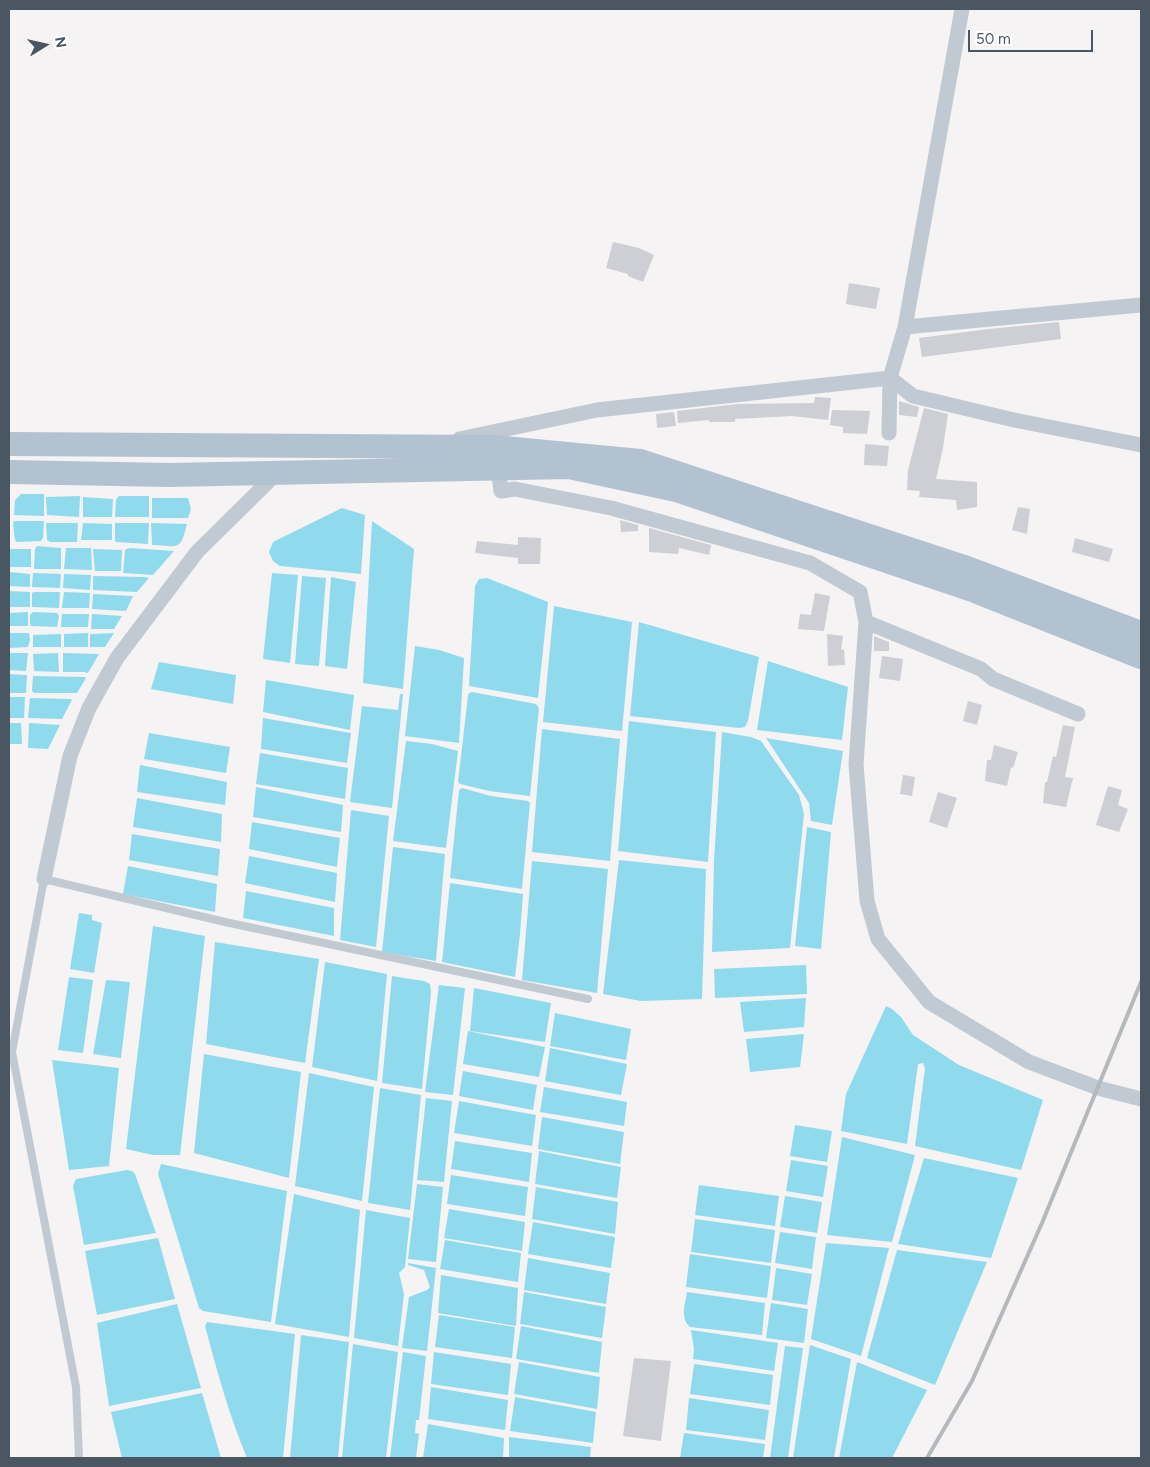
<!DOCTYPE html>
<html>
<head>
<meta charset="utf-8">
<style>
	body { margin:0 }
	#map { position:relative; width:1150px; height:1467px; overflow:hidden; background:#f5f3f3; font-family:Figtree,sans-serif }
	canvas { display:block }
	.frame { position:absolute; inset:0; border:10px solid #4a5661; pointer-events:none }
	.north { position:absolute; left:20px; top:20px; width:50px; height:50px; -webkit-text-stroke:4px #fff; paint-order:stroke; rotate:80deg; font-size:14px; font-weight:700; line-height:20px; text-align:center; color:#4a5661 }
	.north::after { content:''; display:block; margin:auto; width:18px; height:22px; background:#4a5661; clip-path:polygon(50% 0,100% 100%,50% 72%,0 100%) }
	.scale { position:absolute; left:968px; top:30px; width:125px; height:22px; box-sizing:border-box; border:2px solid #4a5661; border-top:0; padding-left:6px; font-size:15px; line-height:18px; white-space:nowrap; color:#4a5661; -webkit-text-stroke:4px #fff; paint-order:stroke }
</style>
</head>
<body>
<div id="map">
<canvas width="1150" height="1467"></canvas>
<div class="frame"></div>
<div class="north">N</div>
<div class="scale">50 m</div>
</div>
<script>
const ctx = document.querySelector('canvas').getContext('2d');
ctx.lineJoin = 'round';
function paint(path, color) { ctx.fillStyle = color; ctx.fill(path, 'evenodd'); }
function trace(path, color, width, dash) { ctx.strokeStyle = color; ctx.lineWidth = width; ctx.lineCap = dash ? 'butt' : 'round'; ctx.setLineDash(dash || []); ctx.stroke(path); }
const water = new Path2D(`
	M21,494H44V516L14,515L15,500Z
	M80,496L79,517L47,515L46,497Z
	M119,496H149V517H115L116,500Z
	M83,497L113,499L112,517H83Z
	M152,498H188L191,509L188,518H152Z
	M342,508L365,515L361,574L280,566L273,561L269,552L273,542Z
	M14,521H44L43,538L41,541L17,542L15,540L13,524Z
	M372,521L414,549L403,689L363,683Z
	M46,523H78L77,542H50L47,540Z
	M83,523L112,524V540H81Z
	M115,523H149L148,544L116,542L115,540Z
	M151,523L187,524C180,552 179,546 152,545Z
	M37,546L61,548V569H34L35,549Z
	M66,548H91L92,570L64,569Z
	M130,548L174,551L153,575L123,573L125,551L126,549Z
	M9,549H31V567H9Z
	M93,549L122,550L121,571H95Z
	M9,572L30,574V587L9,586Z
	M33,573L61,574L60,588L32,587Z
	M272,573L298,575L290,663L263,659Z
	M64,574L91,575L90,590L63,588Z
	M93,576L144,577L149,578L137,592L93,590Z
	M302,576L326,578L319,666L295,664Z
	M331,577L356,582L347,669L325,666Z
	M487,578L548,602L538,698L469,686L475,586L479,579Z
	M9,591L30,592V607H9Z
	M34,592H60L59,608L32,607V593Z
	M64,592L90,593L89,608H62Z
	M93,594L133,596L126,611L92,609Z
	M554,606L632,622L622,731L543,722Z
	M28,612V626H9V613Z
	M33,612L57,613L59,616L57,627L31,626L30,623V615Z
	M62,614H89L88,627H61Z
	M92,614L122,616L114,629H91Z
	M639,622L759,657L748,721L745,727L739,728L630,716Z
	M29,633L30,640L28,647L9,648V633Z
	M88,633V647H64V634Z
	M114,633L105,647H90V635L91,634Z
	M61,634V647H33V635Z
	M415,646L439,650L464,658L459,743L405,736Z
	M9,653H28L26,671L9,670Z
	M58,653L59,672L34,671L33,654Z
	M63,653L99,654L88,673L84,672H63Z
	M768,661L848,687L842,740L757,730Z
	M159,662L236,675L233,704L151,689Z
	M9,674L27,675L26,693H9Z
	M33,676L85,677L86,678L77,693H34L32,691Z
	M266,680L354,695L350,730L263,712Z
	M472,692L536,704L539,708L530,796L489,791L460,784L458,782L468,696L469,693Z
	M400,694H403L392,808L350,802L362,706L398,710Z
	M9,697H25L24,718H9Z
	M30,698L70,699L72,700L62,719L28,718Z
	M263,718L351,733L347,763L261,749Z
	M629,721L716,732L708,862L618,851Z
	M9,723H21L22,744H9Z
	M29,723L60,725L48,749L28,748Z
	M542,729L620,739L610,861L532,852Z
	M722,732L751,737L761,741L799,795L804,814L790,948L712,952L714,861Z
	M149,733L230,747L226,773L144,759Z
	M766,738L843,751L832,825L811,821L809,803Z
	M406,741L432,744L458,751L446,848L393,841Z
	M260,753L348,768L345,799L256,784Z
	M140,765L227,782L225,805L137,792Z
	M256,787L343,805L341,832L253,817Z
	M462,788L491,796L528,801L530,803L522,889L450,878L459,790Z
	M137,798L222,814L221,842L133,827Z
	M351,810L389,816L376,947L340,940Z
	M252,822L340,838L337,867L249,849Z
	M807,827L831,832L821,949L795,946Z
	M132,834L220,849L218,876L129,860Z
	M393,847L445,854L436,961L382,952Z
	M249,856L337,873L335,902L245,883Z
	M619,860L706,869L702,999L641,1001L603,994Z
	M532,861L608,869L597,993L522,980Z
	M128,866L217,884L215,912L123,894Z
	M450,883L523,894L520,934L515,977L442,962Z
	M246,891L334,908V936L243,918Z
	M79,913L92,915V920L102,923L94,973L70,969Z
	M153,926L205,936L180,1155H153L126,1149Z
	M215,942L319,959L305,1063L206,1044Z
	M325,962L387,974L377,1081L312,1067Z
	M806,965L807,994L715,998L714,969Z
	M392,976L424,981L430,984L431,992L422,1089L382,1083Z
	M69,977L93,980L83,1053L58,1050Z
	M106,980L130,982L121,1058L93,1054Z
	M439,985L465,988L453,1095L425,1092Z
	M474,988L551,1003L545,1042L470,1031Z
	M806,998L804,1027L744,1032L740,1002Z
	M886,1006L892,1009L901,1017L913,1035L959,1065L1043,1100L1021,1170L915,1146L925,1068L923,1063L918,1064L907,1144L841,1131L846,1094Z
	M555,1013L631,1029L626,1060L550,1046Z
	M468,1031L545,1047L539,1077L463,1064Z
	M804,1034L800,1067L750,1072L746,1039Z
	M550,1048L627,1064L621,1095L545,1081Z
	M204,1054L301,1072L289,1178L194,1153Z
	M52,1060L119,1068L109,1166L69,1170Z
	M463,1071L537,1085L533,1110L459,1096Z
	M309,1073L374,1087L362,1201L295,1186Z
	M544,1087L627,1102L624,1126L540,1112Z
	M380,1088L421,1095L410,1210L368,1203Z
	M426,1098L452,1101L444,1182L417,1180Z
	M459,1101L536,1115L532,1146L454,1133Z
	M542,1117L624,1132L620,1164L538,1149Z
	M795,1125L832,1131L827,1162L790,1156Z
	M842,1137L915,1155L892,1242L827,1235Z
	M455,1141L532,1153L529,1182L451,1169Z
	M539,1151L621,1167L617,1198L535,1184Z
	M924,1158L1018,1178L991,1258L898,1244Z
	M791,1160L828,1166L823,1197L786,1191Z
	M161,1164L287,1191L271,1322L203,1311L199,1308L158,1174Z
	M127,1170L132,1171L135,1174L156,1233L84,1245L73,1186L76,1179Z
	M451,1175L528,1187L525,1216L447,1204Z
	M417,1184L443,1187L436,1262L408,1259Z
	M699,1185L779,1196L775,1226L695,1215Z
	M536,1187L618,1202L615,1234L532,1219Z
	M294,1194L360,1210L349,1337L275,1324Z
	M785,1196L822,1202L817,1233L780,1227Z
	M449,1209L525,1222L522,1251L444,1238Z
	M366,1210L410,1218L405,1267L399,1273L404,1294L398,1346L354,1338Z
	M695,1219L775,1230L771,1263L691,1252Z
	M533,1222L615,1237L611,1268L528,1254Z
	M780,1232L816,1237L812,1269L775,1263Z
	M158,1238L175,1299L97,1315L85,1251Z
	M445,1240L521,1253L518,1282L440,1269Z
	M826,1243L889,1248L861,1356L811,1339Z
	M897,1250L987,1262L935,1385L867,1358Z
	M690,1254L771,1266L767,1298L686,1287Z
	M528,1258L610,1273L606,1304L524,1290Z
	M408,1263L436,1268L427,1351L402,1348L409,1297L427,1290L430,1287L424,1270L408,1265Z
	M776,1268L812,1274L807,1305L772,1300Z
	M441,1275L518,1288L516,1326L438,1313Z
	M524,1292L606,1307L602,1338L520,1324Z
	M687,1292L765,1303L762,1335L690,1327C680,1318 685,1304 687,1292Z
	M771,1303L808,1309L804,1343L766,1338Z
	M177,1304L201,1388L109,1406L97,1323Z
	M439,1315L515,1327L512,1358L435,1347Z
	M207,1322L295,1334L283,1458H247C229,1415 217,1371 205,1326Z
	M521,1326L602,1342L599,1373L516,1359Z
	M691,1330L778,1343L774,1371L693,1359L694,1349Z
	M301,1335L349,1342L338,1458H290Z
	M353,1344L398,1352L386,1458H342Z
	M810,1345L851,1359L834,1458H793Z
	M785,1346L803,1348L788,1458H770Z
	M403,1352L426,1356L419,1420H416L415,1433L419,1434L416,1458H390Z
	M434,1352L511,1364L508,1395L431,1384Z
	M519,1362L600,1377L597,1409L514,1394Z
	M857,1362L927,1390L892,1458H839Z
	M694,1364L773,1375L770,1405L690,1394Z
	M431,1387L508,1400L505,1430L428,1419Z
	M202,1393L221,1458H122L111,1412Z
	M515,1397L596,1412L593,1443L510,1431Z
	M689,1398L769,1410L765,1440L686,1430Z
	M428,1424L504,1438L503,1458H423Z
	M684,1433L765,1444L763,1458H680Z
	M509,1437L591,1447L590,1458H509Z`);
const building = new Path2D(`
	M613,242L639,248L654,255L643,282L628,276V274L606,268Z
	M849,283L880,288L876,309L846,304Z
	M1059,322L1061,339L922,357L919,338L989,329Z
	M815,397L831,398L828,420L792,416L735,419V422H709V420L678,423L677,411L738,404L814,403Z
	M899,401L919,407L917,417L899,415Z
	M924,408L948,414L943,448L936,479L977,482V507L957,510L956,500L919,497L920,491L907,490L908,470Z
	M832,410L870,411L867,434L843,433V427L830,425Z
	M674,412L676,426L657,428L656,414Z
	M865,444L889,446L887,466L864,465Z
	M1018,507L1030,509L1027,534L1012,530Z
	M620,520L638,525V531L621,532Z
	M649,528L711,545L709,555L679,548L678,554L649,552Z
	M518,537L541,538L540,564H518V558L475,553L477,541L518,545Z
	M1075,538L1113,549L1109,562L1072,552Z
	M815,593L830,596L824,631L798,629L800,614L811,615Z
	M827,634L843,636L841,650L844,649L845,665L828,666Z
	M874,636L889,642V651H874Z
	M882,656L903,659L900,681L879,678Z
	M968,701L982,705L977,725L963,721Z
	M1063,725L1075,727L1065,777L1073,778L1066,807L1043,803L1045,782H1047L1053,756L1056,757Z
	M994,745L1018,752L1013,768L1011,767L1007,786L985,781L987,760H991Z
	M903,775L915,777L912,796L900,794Z
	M1108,786L1122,790L1118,805L1128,809L1119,832L1096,825Z
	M938,792L957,798L947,828L929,822Z
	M634,1358L671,1361L661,1441L623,1436Z`);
const service = new Path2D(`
	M79,1458L76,1387L12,1052L44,879L225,922L588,999`);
const minor = new Path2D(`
	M905,327L962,9
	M890,378L913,396L1014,420L1141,445
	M889,433L890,378
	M459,439L597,410L890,378L905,327L1141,305
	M497,461L501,491L515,489L611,508L810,563L860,592L866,622L856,764L867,901L878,939L929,1002L1029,1062L1098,1088L1141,1099
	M866,622L981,669L993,679L1078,714
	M44,879L70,756L89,708L117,658L197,552L278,472`);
const primary = new Path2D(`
	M9,444L494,447L640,461L967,568L1141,633
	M9,472L169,475L569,467L676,490L975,591L1141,657`);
const rail = new Path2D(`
	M927,1458L972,1381L1042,1223L1141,982`);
paint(water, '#90daee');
paint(building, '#cdcfd5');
trace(service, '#c1cad2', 8);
trace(minor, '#c1cad2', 15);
trace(primary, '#b3c2d1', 24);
trace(rail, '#b5b8bd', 4);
</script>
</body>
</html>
